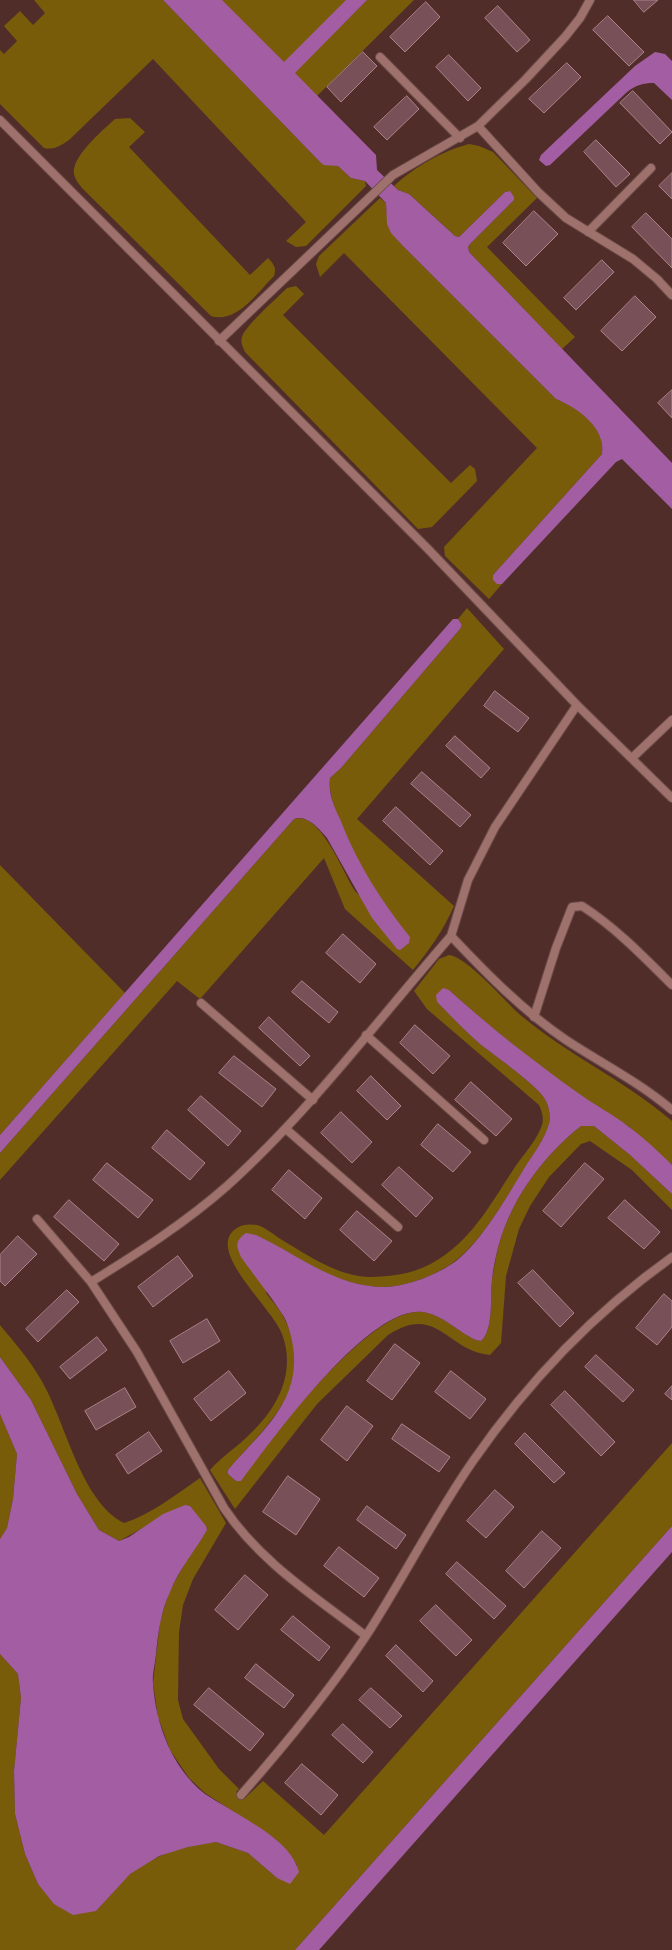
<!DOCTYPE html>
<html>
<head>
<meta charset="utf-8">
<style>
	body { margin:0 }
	canvas { display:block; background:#502d29 }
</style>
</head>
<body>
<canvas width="672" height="1950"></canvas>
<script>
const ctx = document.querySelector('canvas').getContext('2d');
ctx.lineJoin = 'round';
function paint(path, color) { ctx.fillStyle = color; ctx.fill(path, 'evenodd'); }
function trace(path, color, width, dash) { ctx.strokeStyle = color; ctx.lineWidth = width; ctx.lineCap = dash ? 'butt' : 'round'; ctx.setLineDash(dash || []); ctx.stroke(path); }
const green = new Path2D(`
	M34,0H163L321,163L338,166L351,178L365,181L366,186L306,246L296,247L286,241L306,222L153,59L69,140C60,146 55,150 44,148L0,104V50L4,54L17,41L4,26L20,11L33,25L45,13Z
	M204,0H357L279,74Z
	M367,0H414L317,96L294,73Z
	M130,118L145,132L129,147L250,275L268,258C273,263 277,268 274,276C258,292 237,324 211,316L82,188C80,185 76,181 75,177C67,160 103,130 115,119Z
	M469,144L479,146L493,152L537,198L487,247L575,337L562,349L469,252L468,247L470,244L514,200L510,191L505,192L459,237L455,236L409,194L398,190L394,186C414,167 443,151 469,144Z
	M380,198L386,203C387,223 388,229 402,245L556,399C578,408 606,427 602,454L493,575V580L497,583L502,584L489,599L445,556L444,547L537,448L344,253L320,277L316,264L319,256Z
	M296,286L304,294L283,315L451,483L470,465L475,469L477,481L432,527L418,529L245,352C243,347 240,342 242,337C245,326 278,297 287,288Z
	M467,608L504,649L357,819L454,906C443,931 430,949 413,970L345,909L324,858L200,999L177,981L0,1180V1153L294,819C321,810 344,876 356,892C361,899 378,903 386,907C368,880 326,810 330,778L341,768L460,629L462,625L458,619Z
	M0,865L125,993L0,1135Z
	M449,955C467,957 503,999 518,1013C566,1054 624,1080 672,1121V1165L628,1126L579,1095L532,1060L484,1021L449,990L437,1002C451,1016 465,1031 480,1044C495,1056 540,1087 546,1101C549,1108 551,1118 549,1125C543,1141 533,1155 524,1169C507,1197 481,1242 455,1261C442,1271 424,1279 409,1283C366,1296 326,1274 289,1254L266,1293C272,1301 280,1309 284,1318C319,1385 267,1424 228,1470V1474L236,1481C269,1443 370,1305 423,1312C443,1315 458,1332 476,1340L481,1341C494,1330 490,1296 492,1280C494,1268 496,1255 499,1244C512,1198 544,1155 581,1126H594L630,1155L672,1194V1210L632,1170L590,1141L581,1144L549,1177L530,1206L519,1229L506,1276L501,1343L490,1355C446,1351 438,1303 388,1335L317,1404L235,1509L210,1470C222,1456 239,1446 252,1432C279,1406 296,1371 282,1334C273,1308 203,1249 237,1228C242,1224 251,1224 257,1225C265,1227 274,1235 282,1240C307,1255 341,1278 372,1277C397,1276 418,1273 439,1259C474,1237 493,1200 515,1167C524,1154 537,1140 542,1125C544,1119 542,1111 539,1105L427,1009L414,991L439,959Z
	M0,1325C14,1342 29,1359 40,1378C65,1419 80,1501 124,1523C152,1514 175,1495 200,1478L226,1523L193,1579L183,1605L179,1632L178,1700L183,1719L219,1769L239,1789L236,1792L244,1799L263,1781L324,1835L672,1443V1526L295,1950H0V1654L18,1674L21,1698L14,1771L15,1814L25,1854L38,1884L55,1904L96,1911C107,1899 118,1885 130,1874C153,1855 186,1845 216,1842L248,1853L277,1878L297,1865L275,1839L205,1793L189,1778L170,1750L158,1717L153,1683L160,1622L169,1592L185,1563L207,1530L206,1526L185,1505L119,1541L99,1530L77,1494L31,1400L0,1357Z
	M0,1414L17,1454L13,1499L7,1528L0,1539Z`);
const water = new Path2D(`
	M163,0H222L284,62L346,0H367L295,73L376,155L377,170L398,190L409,194L455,236L459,237L505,192L510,191L514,197V200L470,244L468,247L469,252L672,463V509L622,459L616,462L502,584H497L493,580V575L602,454C606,428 578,408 556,399L402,245L391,233L387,224L386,203L365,181L351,178L338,166L324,165L321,163Z
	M655,52L665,54L672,61V100L654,83C643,83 636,85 627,92L550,165L546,166L539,160L541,155L635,66Z
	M453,619H458L462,625L460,629L341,768L330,778C328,793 334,807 340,819C358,865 380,899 410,937L409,943L400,950L397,949L372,918L327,838C320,830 307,814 294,819L0,1153V1135Z
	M443,988L449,990C490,1027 533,1061 578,1093C594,1105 613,1114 629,1127C644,1138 659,1152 672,1165V1194L630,1155L594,1126H581C544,1155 512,1198 499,1244C496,1255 493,1268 492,1280C490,1296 494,1330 481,1341L476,1340C458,1332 443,1315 423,1312C369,1304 271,1441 241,1481H236L228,1474V1470C258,1434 297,1406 294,1355C293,1343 290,1328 284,1317C271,1296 255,1277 241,1257C236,1245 235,1241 246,1233L256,1235C299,1255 335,1287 385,1287C408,1286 437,1275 456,1261C482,1241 508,1195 525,1167C534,1153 544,1140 549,1124C551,1118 549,1107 546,1101C540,1087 495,1056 480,1044C465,1031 451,1016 437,1002L436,995Z
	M0,1357L31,1400L77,1494L99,1530L119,1541L129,1537L163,1514L185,1505L190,1506L206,1526L207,1530C195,1551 179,1569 170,1592C161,1611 158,1633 156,1654C155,1664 152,1675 153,1684C156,1725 172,1768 205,1794C213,1799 221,1804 228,1808C253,1824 291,1842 299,1872L290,1884L277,1878L248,1853L216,1842L188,1847L159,1856L130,1874L96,1911L73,1915L54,1904L38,1884L25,1854L15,1814L14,1771L21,1698L18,1674L0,1654V1539L7,1528L13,1499L17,1454L0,1414Z
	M672,1526V1552L319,1950H295Z`);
const building = new Path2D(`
	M634,0H658L644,12Z
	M426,2L440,17L405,52L390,37Z
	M498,6L530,40L517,52L485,18Z
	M608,16L644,52L629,66L593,30Z
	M363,52L377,66L341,102L327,87Z
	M449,55L481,88L468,101L436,67Z
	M567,63L581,77L544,113L529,99Z
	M633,91L672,132L660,144L620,103Z
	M407,96L419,109L387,140L374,127Z
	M596,140L630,174L616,187L584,152Z
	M672,173V199L659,186Z
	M534,211L558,234L526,266L503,243Z
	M646,213L672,239V268L632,227Z
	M602,260L614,272L576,310L564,298Z
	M635,296L656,317L622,351L601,331Z
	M672,390V418L658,403Z
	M495,691L529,718L518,732L484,706Z
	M455,736L490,768L481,778L446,746Z
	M422,772L471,815L460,827L411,784Z
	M396,807L443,851L430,865L383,821Z
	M343,934L376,964L360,983L326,953Z
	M302,981L338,1012L329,1023L292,992Z
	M269,1017L310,1056L300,1066L259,1028Z
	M415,1025L450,1056L433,1074L400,1043Z
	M234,1056L276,1089L262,1107L219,1073Z
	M371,1076L401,1106L387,1120L357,1091Z
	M471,1082L512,1119L496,1136L455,1100Z
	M201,1096L241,1131L228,1146L188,1110Z
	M341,1112L372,1142L352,1163L321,1133Z
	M438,1124L471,1152L453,1172L421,1145Z
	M167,1130L205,1163L190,1180L152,1148Z
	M107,1163L153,1200L138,1218L93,1180Z
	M585,1163L604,1179L561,1227L543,1211Z
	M399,1167L433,1198L416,1217L382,1185Z
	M289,1170L322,1198L305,1219L272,1190Z
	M69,1200L119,1244L104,1261L54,1217Z
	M625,1200L660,1232L644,1249L608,1218Z
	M357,1211L392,1241L374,1261L340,1230Z
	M18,1236L37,1254L5,1286L0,1281V1255Z
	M178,1256L193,1276L153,1307L138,1287Z
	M533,1270L574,1313L560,1327L518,1283Z
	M67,1290L79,1302L38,1342L26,1329Z
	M664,1294L672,1301V1327L657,1345L636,1328Z
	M207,1319L220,1341L183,1363L170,1341Z
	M97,1337L107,1350L70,1379L60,1367Z
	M395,1344L420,1363L392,1400L367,1381Z
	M596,1355L634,1390L623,1402L585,1367Z
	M229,1371L246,1393L211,1421L194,1399Z
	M451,1371L486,1399L470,1419L435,1392Z
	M672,1386V1400L665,1394Z
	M125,1388L136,1407L96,1430L85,1411Z
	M565,1391L615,1442L601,1456L551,1405Z
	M347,1406L373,1426L347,1461L321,1440Z
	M402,1424L450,1457L439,1472L392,1439Z
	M149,1432L162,1451L128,1474L116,1455Z
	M525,1433L565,1473L554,1483L515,1444Z
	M288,1476L320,1499L296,1535L263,1512Z
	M495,1490L514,1507L486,1538L467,1521Z
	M367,1506L406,1535L396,1549L357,1520Z
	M542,1531L561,1548L524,1588L506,1571Z
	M339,1547L379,1578L364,1597L324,1566Z
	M457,1562L506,1606L494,1619L446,1574Z
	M245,1575L268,1595L238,1630L215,1610Z
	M436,1605L472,1640L456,1656L420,1621Z
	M293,1616L330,1647L319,1661L281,1630Z
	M396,1645L433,1681L423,1692L386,1656Z
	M256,1664L294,1695L284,1708L245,1678Z
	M209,1688L264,1734L250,1751L194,1705Z
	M371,1688L402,1716L390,1728L359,1700Z
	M343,1724L373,1752L363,1763L332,1735Z
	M302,1764L338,1795L321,1815L285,1783Z`);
const service = new Path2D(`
	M380,57L460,138
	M0,120L428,549L577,705L672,798
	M478,126L538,192L566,218L633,259L657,279L672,295
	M588,232L651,168
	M219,341L393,175L478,126L525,80L565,37L580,18L590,0
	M577,705L495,827L468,880L451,936C486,973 523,1011 566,1040C601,1063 639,1082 672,1110
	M632,758L672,720
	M201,1003L313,1100
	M534,1017L556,948L572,907L582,906C615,927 644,957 672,985
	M366,1035L484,1140
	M286,1129L398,1227
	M37,1219L91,1282L137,1352L224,1508C260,1562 316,1597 366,1636
	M91,1282C138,1253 185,1223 227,1186C310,1111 377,1021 451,936
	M241,1795C285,1745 328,1693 366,1636C403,1579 434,1517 473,1461C527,1383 595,1312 672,1257`);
paint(green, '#785c0a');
paint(water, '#a35ea3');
paint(building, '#785058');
trace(building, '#ad828a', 1);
trace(service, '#6c4c48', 10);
trace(service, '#9e716c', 8);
</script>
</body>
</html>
